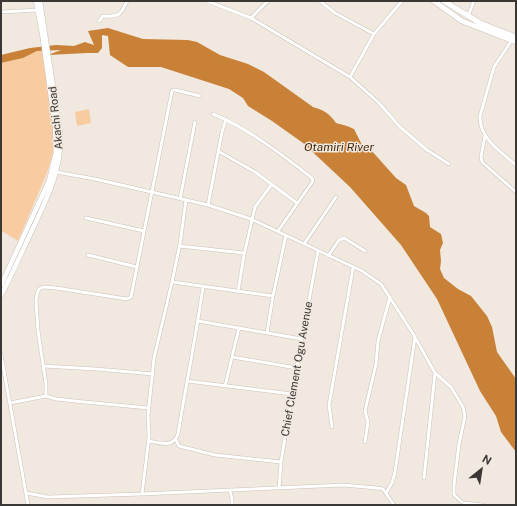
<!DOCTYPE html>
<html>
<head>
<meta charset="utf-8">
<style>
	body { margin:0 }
	#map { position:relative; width:517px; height:506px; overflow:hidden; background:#f1e8df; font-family:"Public Sans",sans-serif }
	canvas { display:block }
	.frame { position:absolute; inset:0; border:2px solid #3b3734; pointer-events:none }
	.north { position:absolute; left:461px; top:450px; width:40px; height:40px; -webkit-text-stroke:3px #f1e8df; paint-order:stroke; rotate:30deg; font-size:11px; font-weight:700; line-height:16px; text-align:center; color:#3b3734 }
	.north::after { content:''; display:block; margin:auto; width:14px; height:18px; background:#3b3734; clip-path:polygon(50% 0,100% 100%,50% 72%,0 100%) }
</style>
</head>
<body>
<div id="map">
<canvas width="517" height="506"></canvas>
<div class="frame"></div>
<div class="north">N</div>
</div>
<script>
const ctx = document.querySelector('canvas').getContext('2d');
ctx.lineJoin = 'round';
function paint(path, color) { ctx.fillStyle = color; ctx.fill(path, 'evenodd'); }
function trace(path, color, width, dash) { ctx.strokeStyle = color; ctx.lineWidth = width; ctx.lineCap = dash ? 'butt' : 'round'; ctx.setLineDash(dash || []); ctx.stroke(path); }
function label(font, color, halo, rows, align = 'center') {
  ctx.font = font + ' "Public Sans",sans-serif'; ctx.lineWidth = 3; ctx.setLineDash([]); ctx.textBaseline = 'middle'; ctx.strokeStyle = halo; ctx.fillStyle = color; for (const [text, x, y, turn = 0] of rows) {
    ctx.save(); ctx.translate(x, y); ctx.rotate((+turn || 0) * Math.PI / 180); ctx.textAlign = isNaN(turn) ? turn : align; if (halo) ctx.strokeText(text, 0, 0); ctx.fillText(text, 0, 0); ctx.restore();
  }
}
const green = new Path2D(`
	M37,51H42L54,136L53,153L47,173L18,241L2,231L1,233V63L23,58Z
	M89,109L91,123L77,126L75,112Z`);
const water = new Path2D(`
	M108,28L143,39L188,40L197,42L220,55L248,64L264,72L313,107C324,110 330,114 336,123L347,126L354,129L363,147L371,150L396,178L406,185L414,206L426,213L429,216L430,227L441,234L443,243L440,250L441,261L440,269L444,278L458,289L471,296L487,316L492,327L497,352L516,379V452L501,432L496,416L480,391L437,299L401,245L350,187L303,143L272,121L248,106L243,98L229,89L161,67H128L110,55L108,36L102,35V48L98,53H87L48,55L61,50L37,51L23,58L1,63V55L30,48L56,45L74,46L85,42L94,45L88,31Z`);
const street = new Path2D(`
	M207,1L251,18L350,77L379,103L400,127L427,150L449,164
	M320,1L335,13L374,34L402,1
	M1,12L38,10
	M468,16L474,1
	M251,18L268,1
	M99,21L103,16C119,17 121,15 127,1
	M512,40L494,67L480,116C479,138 501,152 516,165
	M350,77L374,34
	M213,114C246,127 284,156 312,178L313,181L278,231
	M485,136L481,157L482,162L516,192
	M218,151L255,172L297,203
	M56,172L95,179L208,205L251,219L362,271L381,284L412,332L435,373L451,387L463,407L465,416L459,444L454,485V495L463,503L483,505
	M180,199L195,122
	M208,205L222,132L226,119
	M86,218L144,231
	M304,244L336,197
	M179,246L244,253
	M88,255L137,267
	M328,256L339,240L344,238L365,251
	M172,282L273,296
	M238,292L244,255L255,207L272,184
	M198,321L302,339
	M267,333L273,296L286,235
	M1,354L28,505
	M232,357L297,368
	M43,366L96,369L153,374
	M187,381L292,394
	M225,386L239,328
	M46,396V384L38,331L36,301L37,294L39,289L43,287L56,288L127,299L131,297L172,91L173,90H175L200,96
	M10,403L46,396L56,399L84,402L149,408
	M332,427L329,405L353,268
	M176,440L179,446L215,455L281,462
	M149,441C161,443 173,448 178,434C186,385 196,336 203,287
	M365,442L368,422L365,411L376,364L378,341L390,297
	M424,478L435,373
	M279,488L281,462L292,394L318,251
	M230,491L232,499V505
	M26,493L48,497L142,494L343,485L377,488L383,489L394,505
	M386,493L392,483L395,472L415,337
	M142,494L149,437L148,415L154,358L172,282L180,244L186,200`);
const secondary = new Path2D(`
	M1,285L49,181L56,152L55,126L43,39L36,1
	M1,295C11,277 19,258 28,239C43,206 63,171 60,133L40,1`);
const primary = new Path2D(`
	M434,1L462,21L516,42
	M444,1L480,23L516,37`);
const streetNames = [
	["Akachi Road",56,118,-96],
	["Chief Clement Ogu Avenue",297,369,-80]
];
const waterNames = [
	["Otamiri River",339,147]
];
paint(green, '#f9cba1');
paint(water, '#c88137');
trace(street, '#cac0b8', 4);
trace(secondary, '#cac0b8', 5.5);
trace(primary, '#cac0b8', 6);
trace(street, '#fff', 3);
trace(secondary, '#fff', 4.5);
trace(primary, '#fff', 5);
label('11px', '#3b3734', '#f1e8df', streetNames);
label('italic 12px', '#442707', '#f1e8df', waterNames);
</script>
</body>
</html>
